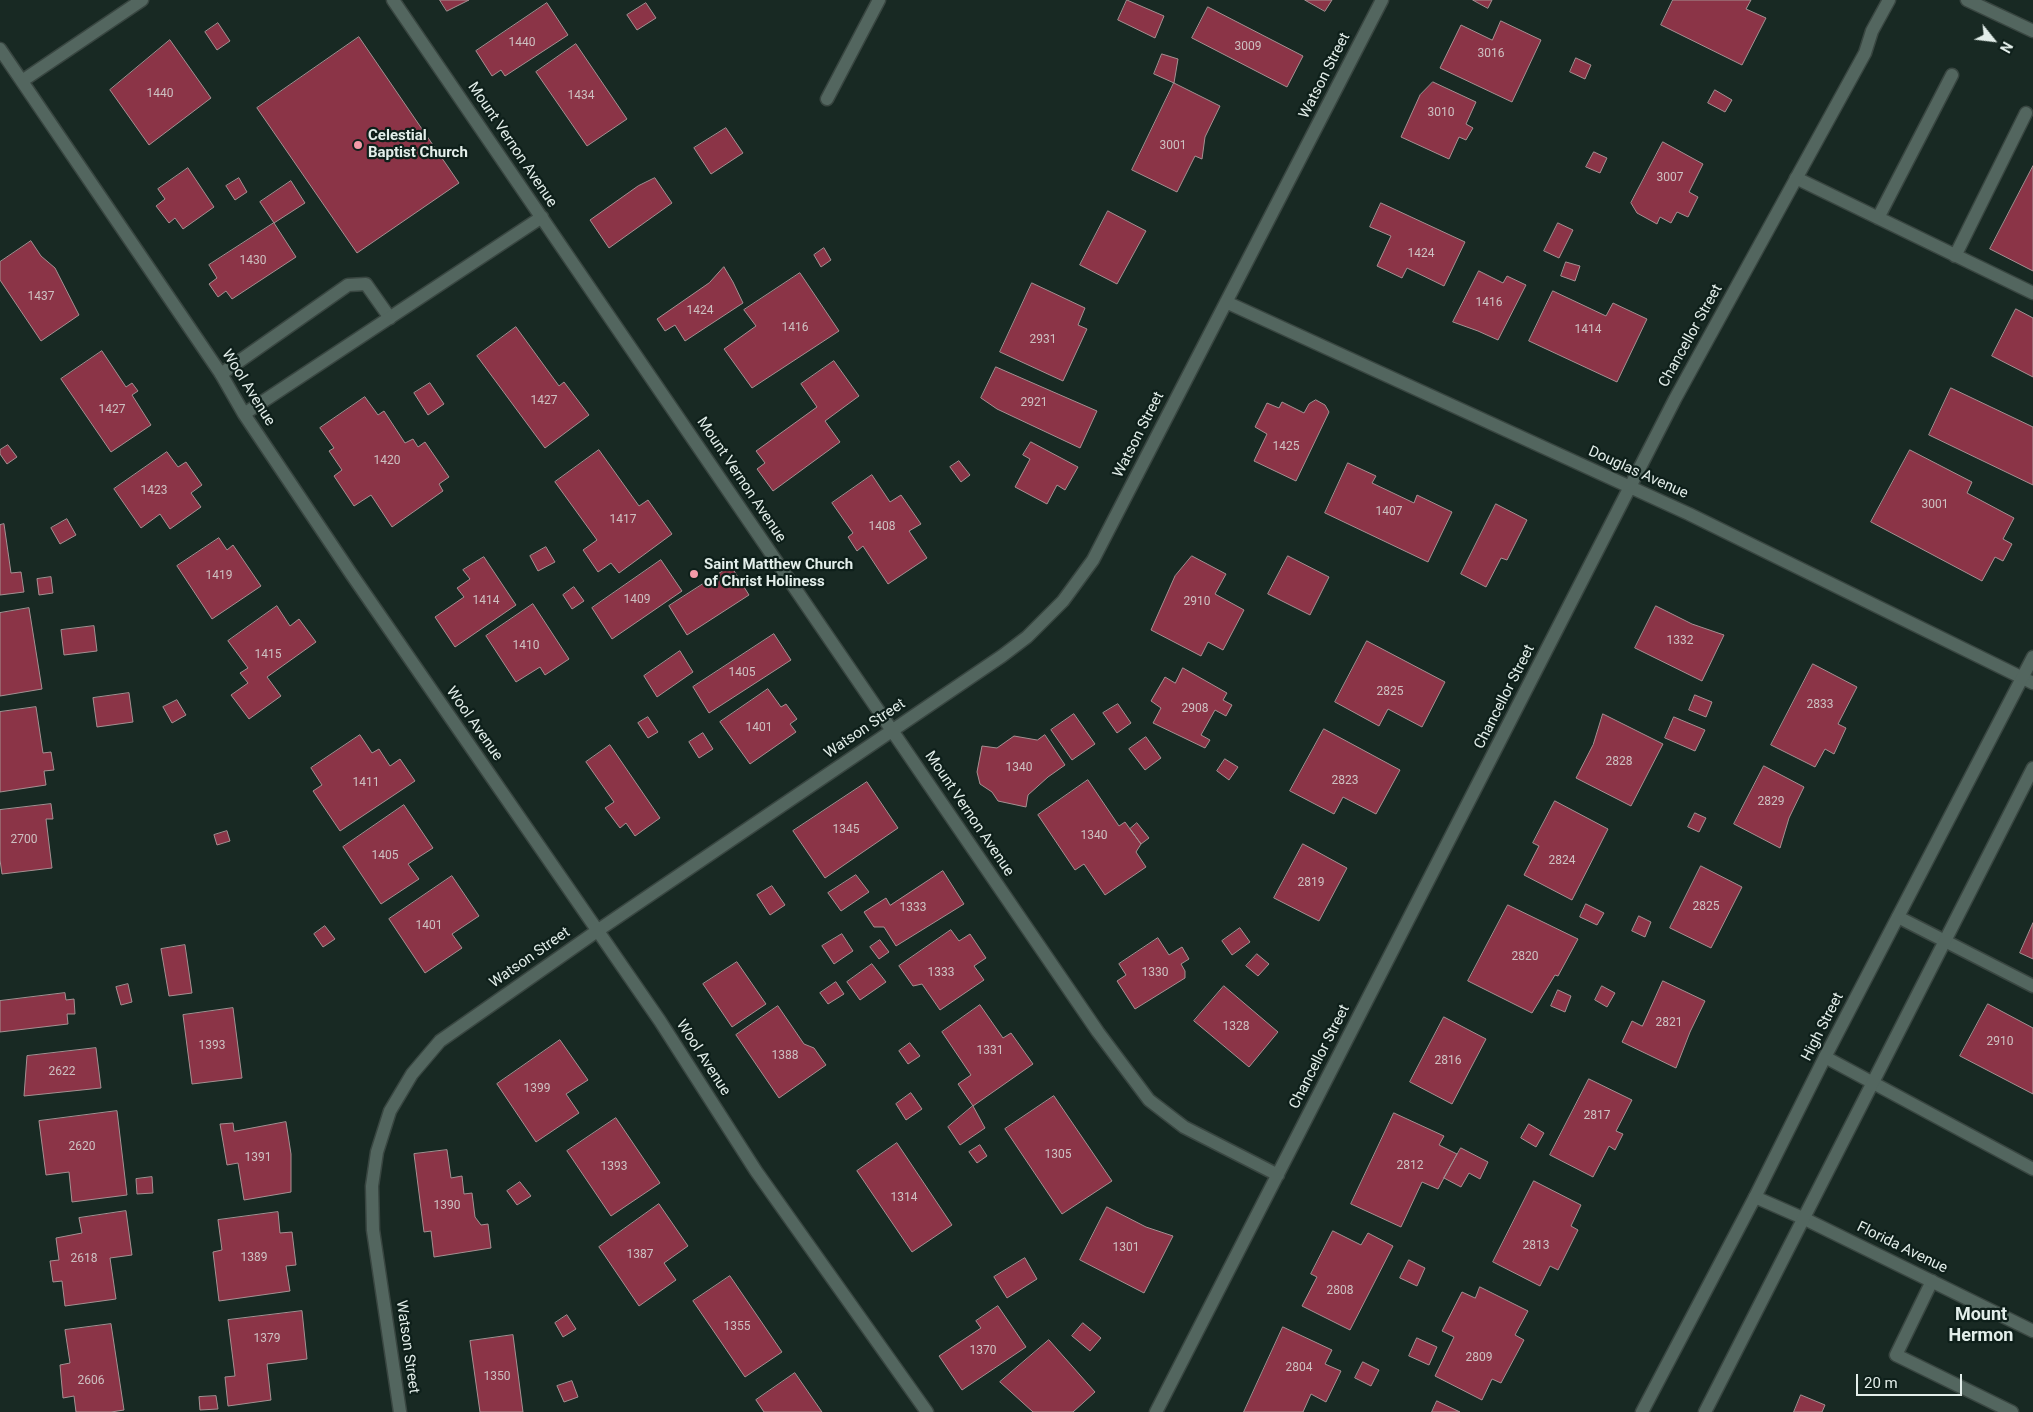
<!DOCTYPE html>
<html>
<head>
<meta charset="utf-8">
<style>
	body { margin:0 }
	#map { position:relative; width:2033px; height:1412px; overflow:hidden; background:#182923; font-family:Roboto,sans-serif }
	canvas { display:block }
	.north { position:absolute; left:1968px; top:15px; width:50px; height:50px; -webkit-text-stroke:4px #0e1f1a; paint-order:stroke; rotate:119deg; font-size:14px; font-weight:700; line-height:20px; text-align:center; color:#e3eeea }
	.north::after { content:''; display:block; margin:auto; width:18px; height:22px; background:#e3eeea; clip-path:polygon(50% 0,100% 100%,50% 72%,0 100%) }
	.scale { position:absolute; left:1856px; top:1374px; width:106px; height:22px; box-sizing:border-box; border:2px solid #e3eeea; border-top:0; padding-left:6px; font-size:15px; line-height:18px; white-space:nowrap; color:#e3eeea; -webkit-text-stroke:4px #0e1f1a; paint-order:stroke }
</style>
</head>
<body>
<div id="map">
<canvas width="2033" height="1412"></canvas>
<div class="north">N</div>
<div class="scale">20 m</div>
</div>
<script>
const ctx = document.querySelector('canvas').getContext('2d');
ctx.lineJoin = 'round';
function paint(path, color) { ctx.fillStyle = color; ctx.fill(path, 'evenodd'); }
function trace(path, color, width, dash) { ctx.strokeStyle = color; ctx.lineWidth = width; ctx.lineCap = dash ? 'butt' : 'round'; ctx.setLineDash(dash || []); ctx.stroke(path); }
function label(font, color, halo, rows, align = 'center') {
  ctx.font = font + ' Roboto,sans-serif'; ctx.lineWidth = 4.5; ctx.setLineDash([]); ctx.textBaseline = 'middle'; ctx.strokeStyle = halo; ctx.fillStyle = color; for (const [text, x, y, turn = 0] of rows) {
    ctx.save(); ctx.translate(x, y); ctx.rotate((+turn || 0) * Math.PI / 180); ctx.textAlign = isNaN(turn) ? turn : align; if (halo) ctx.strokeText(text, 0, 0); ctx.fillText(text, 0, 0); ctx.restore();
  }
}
const building = new Path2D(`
	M440,0H469L447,11Z
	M1127,0L1164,16L1155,38L1118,20Z
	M1305,0H1332L1325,11Z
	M1473,0H1492L1488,8Z
	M1673,0H1751L1746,9L1766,18L1742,65L1661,25Z
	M547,3L568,35L505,76L501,70L492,76L476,51Z
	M646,3L656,18L637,30L627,15Z
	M1208,7L1303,56L1287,87L1192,38Z
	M1501,21L1541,40L1512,102L1440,68L1461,25L1492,40Z
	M218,23L230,41L217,50L205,32Z
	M359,37L459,183L357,253L257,108Z
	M170,40L211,98L149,145L110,90Z
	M576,44L627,119L587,146L536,72Z
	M1162,54L1178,59L1174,83L1154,74Z
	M1576,58L1591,65L1585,79L1570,72Z
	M1433,82L1476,102L1466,124L1473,128L1466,140L1459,137L1449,159L1401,137L1420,95Z
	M1174,83L1220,106L1205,137L1202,159L1195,156L1177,192L1132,170Z
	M1715,90L1732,100L1725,112L1708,103Z
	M726,128L743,153L711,174L694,148Z
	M1663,142L1703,164L1689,192L1698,197L1688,217L1677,212L1671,223L1660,217L1657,224L1637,213L1631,203Z
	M1594,152L1607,158L1600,173L1586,167Z
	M2033,166V271L1990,249Z
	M188,168L214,207L183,229L175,218L169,223L156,206L165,199L158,189Z
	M239,178L247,192L235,200L226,186Z
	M655,178L672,203L609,248L590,220L638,186Z
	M291,181L305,203L274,223L260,202Z
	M1381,203L1465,242L1444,286L1407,268L1402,278L1377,266L1391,236L1370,227Z
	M1108,211L1146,231L1117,284L1080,265Z
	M274,223L296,257L232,299L226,291L218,297L209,284L217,278L209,265Z
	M1558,223L1573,230L1559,258L1544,251Z
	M31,241L41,256L55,268L79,315L41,341L0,280V262Z
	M824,248L831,260L821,267L814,255Z
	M1566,262L1580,266L1575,281L1561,276Z
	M724,267L733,282L743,303L685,341L675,325L665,331L657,319L709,283Z
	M1479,271L1503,283L1507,276L1526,285L1498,340L1478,331L1453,322Z
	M800,273L839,331L752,388L724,349L756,326L744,310Z
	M1032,283L1085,308L1078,325L1087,329L1063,381L1000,352Z
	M1553,291L1606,316L1613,303L1647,319L1617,382L1529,341Z
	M2016,309L2033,318V377L1992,356Z
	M516,327L559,386L564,382L589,415L545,448L477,356Z
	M102,351L126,387L132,383L138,391L132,395L151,425L111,452L61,379Z
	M834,361L859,396L825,421L840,442L773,491L757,469L765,463L756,451L817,407L801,384Z
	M996,367L1097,411L1080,448L997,409L981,398Z
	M430,383L444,404L428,415L414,393Z
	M1951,388L2033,427V485L1929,435Z
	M365,397L378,415L384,411L405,443L413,439L418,447L425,442L449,477L439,484L443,491L392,527L371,495L354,506L334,476L342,470L329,451L334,448L320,428Z
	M1316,400L1325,405L1329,412L1296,481L1254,461L1267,434L1255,427L1267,403L1279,408L1282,402L1304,413L1309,404Z
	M1031,442L1078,467L1065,490L1057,485L1047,504L1015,487L1030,459L1023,455Z
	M8,445L17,457L7,464L0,454V450Z
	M599,450L639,506L648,500L672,534L619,573L611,563L598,572L583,550L597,540L555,482Z
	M1910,450L1972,482L1967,493L2014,518L2003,539L2012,544L2003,561L1995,557L1982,581L1871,522Z
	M167,452L178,467L186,462L202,485L191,493L201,507L170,529L160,514L141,528L114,489Z
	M959,461L970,475L961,482L950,467Z
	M1348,463L1376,476L1372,483L1414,503L1417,495L1452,512L1428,562L1325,513Z
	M872,475L890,502L901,495L921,524L909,531L927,558L888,584L863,546L857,551L848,537L853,533L832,503Z
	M1496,504L1527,520L1507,560L1501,558L1486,587L1461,574Z
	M67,519L76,535L60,544L51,528Z
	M4,524L11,573L21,572L24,592L0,595V525Z
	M219,538L227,550L233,545L261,586L212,619L177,566Z
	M546,547L555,562L538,571L530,556Z
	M1192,556L1226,574L1215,594L1244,610L1223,650L1208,642L1201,656L1151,630L1175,576Z
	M1288,556L1329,577L1310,615L1268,594Z
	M484,557L516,605L455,647L435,617L464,597L457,588L470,579L463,570Z
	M661,560L682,591L612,639L592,608Z
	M731,566L749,595L687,635L669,606Z
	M51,577L53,593L39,595L37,579Z
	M574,587L584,601L572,609L563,595Z
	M533,604L569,659L545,675L540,667L516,682L486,636Z
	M277,606L290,626L299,619L316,642L267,677L281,696L249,719L231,695L248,683L240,673L248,668L228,641Z
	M1656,606L1692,624L1724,635L1702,681L1635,648Z
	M29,608L42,689L0,696V613Z
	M94,626L97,651L64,655L61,630Z
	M774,634L791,660L709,713L693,687Z
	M1367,641L1445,682L1422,727L1388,709L1379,726L1335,702Z
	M680,651L693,672L657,697L644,676Z
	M1813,664L1857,687L1838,724L1846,728L1834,754L1825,749L1815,767L1771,745Z
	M1183,668L1227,693L1223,700L1232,705L1226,716L1215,710L1201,735L1210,740L1205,748L1153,723L1161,708L1151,701L1165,677L1175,683Z
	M768,689L781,707L786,704L797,719L790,724L796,732L750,764L720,722Z
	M129,693L133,722L97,727L93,698Z
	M1695,695L1712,702L1706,717L1689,710Z
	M177,700L186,715L172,723L163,707Z
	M1118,704L1131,723L1117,733L1103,713Z
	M36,707L43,753L51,752L54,770L44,771L46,785L0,792V712Z
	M1074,714L1095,744L1072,760L1051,730Z
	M1603,714L1663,744L1631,806L1576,778L1593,745Z
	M648,717L658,732L648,738L638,723Z
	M1674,717L1705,730L1695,751L1665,738Z
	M1324,729L1400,770L1376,814L1343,797L1334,814L1290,791Z
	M703,733L713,749L699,758L689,742Z
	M360,735L372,753L379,749L390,766L400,759L415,781L340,831L313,791L322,785L311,768Z
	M1045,735L1065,765L1048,777L1028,795L1026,807L998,801L992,792L980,784L977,772L982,746L997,748L1014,736L1037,740Z
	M1146,737L1161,758L1145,770L1129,749Z
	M610,745L660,818L635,836L626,823L620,828L605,808L614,802L586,762Z
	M1225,759L1238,767L1229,780L1217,771Z
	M1764,766L1804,787L1789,818L1780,848L1734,824Z
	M1088,780L1119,826L1125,822L1141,844L1136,852L1146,867L1105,895L1084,864L1075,870L1038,815Z
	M867,782L898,828L825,878L793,831Z
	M1555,801L1608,829L1572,900L1524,875L1539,846L1533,843Z
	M51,804L53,819H46L52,868L2,874L0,860V810Z
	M404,805L433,848L408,864L419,879L381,904L343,847Z
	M1695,813L1706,818L1699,832L1688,827Z
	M1137,823L1149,838L1141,844L1130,829Z
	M227,831L230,841L217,845L214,835Z
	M1303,844L1347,868L1319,921L1274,898Z
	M1701,866L1742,887L1711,948L1670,928Z
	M943,871L964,904L896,946L884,927H874L864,912L886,898L890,905Z
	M856,875L869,892L841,911L828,893Z
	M452,876L479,916L452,934L462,948L425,973L389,919Z
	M772,886L785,905L770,915L757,895Z
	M1586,904L1604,913L1597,925L1580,917Z
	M1508,905L1578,939L1558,976L1555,975L1532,1013L1468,981Z
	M1639,916L1651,922L1645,937L1632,931Z
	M2033,923V959L2020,953Z
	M325,926L335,939L323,947L314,934Z
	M1240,928L1250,942L1232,955L1222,941Z
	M951,930L959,941L970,934L986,958L974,966L984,980L940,1010L922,984L913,986L899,966Z
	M842,934L853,951L834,964L822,946Z
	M1158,938L1169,955L1182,947L1189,959L1181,964L1185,971V978L1135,1009L1117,981L1126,975L1119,964Z
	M880,940L889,952L879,959L870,947Z
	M185,945L192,993L169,996L161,949Z
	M1257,954L1269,964L1258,976L1246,966Z
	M737,962L766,1004L732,1027L703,984Z
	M872,964L886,982L860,1000L847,982Z
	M1663,981L1705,1001L1690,1032L1676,1068L1622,1042L1632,1021L1642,1026Z
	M836,982L844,994L828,1004L820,993Z
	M128,984L132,1002L121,1005L116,987Z
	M1224,986L1278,1032L1249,1067L1194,1021Z
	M1602,986L1615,993L1607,1007L1595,1000Z
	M1558,990L1571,996L1565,1012L1551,1006Z
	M65,993L66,1000L74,999L75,1014H67L68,1024L0,1032V1001Z
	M1988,1004L2033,1028V1094L1960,1056Z
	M980,1005L1003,1038L1011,1033L1033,1064L973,1106L958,1084L971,1075L942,1032Z
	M778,1006L804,1044L814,1048L826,1065L779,1098L736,1035Z
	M233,1008L242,1078L192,1084L183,1015Z
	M1444,1017L1486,1039L1452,1104L1410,1082Z
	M560,1040L588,1080L566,1094L579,1113L536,1142L497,1084Z
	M910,1043L920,1056L908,1064L899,1051Z
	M96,1048L101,1088L24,1096L27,1056Z
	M1589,1079L1632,1100L1616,1131L1623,1134L1615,1150L1609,1146L1593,1177L1550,1155Z
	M911,1093L922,1109L906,1120L896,1104Z
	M1054,1096L1112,1181L1062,1214L1005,1129Z
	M973,1106L985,1128L960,1145L948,1127Z
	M117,1111L127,1195L72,1202L69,1172L46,1175L39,1121Z
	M1394,1113L1444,1136L1439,1145L1457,1154L1438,1189L1422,1182L1401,1227L1351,1204Z
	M616,1118L660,1183L611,1216L567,1151Z
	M286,1122L291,1154V1192L244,1200L238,1163L227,1165L220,1124L233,1123L234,1131Z
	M1529,1124L1544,1133L1536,1147L1521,1138Z
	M897,1143L952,1225L912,1252L857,1171Z
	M980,1145L987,1156L977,1163L969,1152Z
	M1461,1148L1488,1162L1480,1179L1469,1173L1461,1187L1444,1178Z
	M447,1150L451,1178L462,1176L464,1194L472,1193L475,1217L481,1225L488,1224L491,1248L434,1257L431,1231L424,1232L414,1154Z
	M152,1177L153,1193L137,1194L136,1179Z
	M1534,1181L1581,1205L1571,1226L1578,1230L1558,1270L1550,1266L1540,1286L1493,1262Z
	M520,1182L531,1196L517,1205L507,1191Z
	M659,1204L688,1246L664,1263L676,1280L639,1306L599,1247Z
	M1107,1207L1146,1227L1173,1236L1144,1293L1080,1260Z
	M126,1211L132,1255L110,1258L116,1299L65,1306L62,1281L53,1282L50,1261L59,1260L56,1238L82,1233L79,1218Z
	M278,1212L280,1233L292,1232L296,1265L286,1266L290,1291L219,1301L213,1252L222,1250L218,1220Z
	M1333,1231L1361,1245L1368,1233L1393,1246L1350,1330L1302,1306L1317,1277L1311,1274Z
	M1025,1258L1037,1279L1007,1298L994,1277Z
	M1409,1260L1425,1268L1417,1286L1400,1278Z
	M730,1276L782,1352L745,1377L693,1301Z
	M1480,1287L1528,1311L1515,1335L1524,1340L1501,1383L1492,1379L1482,1400L1435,1376L1454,1337L1442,1331L1462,1292L1475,1298Z
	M998,1306L1026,1347L962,1390L939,1356L981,1328L976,1321Z
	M302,1311L307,1359L267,1364L271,1400L228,1406L225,1377L235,1376L228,1320Z
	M567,1315L576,1329L563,1337L555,1323Z
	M1083,1323L1101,1338L1090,1351L1072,1336Z
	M111,1324L124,1410L111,1412H76L74,1396L63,1398L60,1365L70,1363L65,1330Z
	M1283,1327L1332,1350L1325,1364L1341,1371L1326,1402L1311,1394L1303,1412H1244Z
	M513,1335L523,1412H480L470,1341Z
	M1417,1338L1437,1347L1429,1365L1409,1356Z
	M1049,1340L1095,1392L1073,1412H1033L1000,1382Z
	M1363,1362L1379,1370L1371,1386L1355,1378Z
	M795,1373L822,1412H764L756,1400Z
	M572,1381L578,1397L564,1402L557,1386Z
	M1801,1395L1825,1405L1822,1412H1794Z
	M216,1396L218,1409L200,1410L199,1397Z
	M1437,1401L1460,1412H1432Z`);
const lane = new Path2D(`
	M1967,0L2033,31
	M1796,178L2033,293
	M1878,218L1952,75
	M1955,256L2026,113
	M221,374L348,285L366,284L390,318
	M1898,917L2033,986
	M1825,1057L2033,1169
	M1932,1281L1896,1355L2012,1412`);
const street = new Path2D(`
	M393,0L1098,1032L1149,1100L1184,1127L1278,1175
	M0,49L221,374L244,414L352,575L660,1021L756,1171L927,1412
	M22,81L142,0
	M827,99L879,0
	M1226,302L1689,514L2033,683
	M244,414L542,217
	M1755,1197L1805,1219L2033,1331
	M400,1412L373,1230L372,1186L377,1152L390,1111L412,1074L440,1041L597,931L1002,656L1027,637L1063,601L1093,560L1382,0
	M1156,1412L1675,399L1865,53L1872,31L1889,0`);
const secondary = new Path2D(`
	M1642,1412L1755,1197L1825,1057L2033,657
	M1705,1412L2033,768`);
const markers = [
	[358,145,5,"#f39aa8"],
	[694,574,5,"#f39aa8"]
];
const numberNames = [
	["1440",522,43],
	["3009",1248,47],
	["3016",1491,54],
	["1440",160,94],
	["1434",581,96],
	["3010",1441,113],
	["3001",1173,146],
	["3007",1670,178],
	["1424",1421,254],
	["1430",253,261],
	["1437",41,297],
	["1416",1489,303],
	["1424",700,311],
	["1416",795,328],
	["1414",1588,330],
	["2931",1043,340],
	["1427",544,401],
	["2921",1034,403],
	["1427",112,410],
	["1425",1286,447],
	["1420",387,461],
	["1423",154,491],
	["3001",1935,505],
	["1407",1389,512],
	["1417",623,520],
	["1408",882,527],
	["1419",219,576],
	["1409",637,600],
	["1414",486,601],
	["2910",1197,602],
	["1332",1680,641],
	["1410",526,646],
	["1415",268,655],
	["1405",742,673],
	["2825",1390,692],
	["2833",1820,705],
	["2908",1195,709],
	["1401",759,728],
	["2828",1619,762],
	["1340",1019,768],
	["2823",1345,781],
	["1411",366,783],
	["2829",1771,802],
	["1345",846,830],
	["1340",1094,836],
	["2700",24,840],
	["1405",385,856],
	["2824",1562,861],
	["2819",1311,883],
	["2825",1706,907],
	["1333",913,908],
	["1401",429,926],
	["2820",1525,957],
	["1333",941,973],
	["1330",1155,973],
	["2821",1669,1023],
	["1328",1236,1027],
	["2910",2000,1042],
	["1393",212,1046],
	["1331",990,1051],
	["1388",785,1056],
	["2816",1448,1061],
	["2622",62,1072],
	["1399",537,1089],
	["2817",1597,1116],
	["2620",82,1147],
	["1305",1058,1155],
	["1391",258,1158],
	["2812",1410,1166],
	["1393",614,1167],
	["1314",904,1198],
	["1390",447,1206],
	["2813",1536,1246],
	["1301",1126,1248],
	["1387",640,1255],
	["1389",254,1258],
	["2618",84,1259],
	["2808",1340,1291],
	["1355",737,1327],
	["1379",267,1339],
	["1370",983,1351],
	["2809",1479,1358],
	["2804",1299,1368],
	["1350",497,1377],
	["2606",91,1381]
];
const streetNames = [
	["Watson Street",1325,76,-63],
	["Mount Vernon Avenue",512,145,56],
	["Chancellor Street",1691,336,-61],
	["Wool Avenue",248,388,58],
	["Watson Street",1139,435,-63],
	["Douglas Avenue",1638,473,24],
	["Mount Vernon Avenue",741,480,56],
	["Chancellor Street",1505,697,-63],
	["Wool Avenue",474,724,55],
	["Watson Street",865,729,-34],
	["Mount Vernon Avenue",969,814,56],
	["Watson Street",530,958,-35],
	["High Street",1823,1027,-63],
	["Chancellor Street",1320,1057,-63],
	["Wool Avenue",703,1058,57],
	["Florida Avenue",1902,1248,26],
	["Watson Street",407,1347,82]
];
const poiNames = [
	["Celestial",368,136],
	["Baptist Church",368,153],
	["Saint Matthew Church",704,565],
	["of Christ Holiness",704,582]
];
const quarterNames = [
	["Mount",1981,1315],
	["Hermon",1981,1336]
];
paint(building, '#8b3447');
trace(building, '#a59092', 1);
trace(lane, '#394641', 15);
trace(street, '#394641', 15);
trace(secondary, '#394641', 15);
trace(lane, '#53665f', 12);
trace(street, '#53665f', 12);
trace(secondary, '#53665f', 12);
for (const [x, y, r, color] of markers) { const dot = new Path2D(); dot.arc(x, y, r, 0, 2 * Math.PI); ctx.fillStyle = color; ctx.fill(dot); trace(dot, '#0e1f1a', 2); }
label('12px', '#cdc0c1', null, numberNames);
label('15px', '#e3eeea', '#0e1f1a', streetNames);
label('bold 15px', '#e3eeea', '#0e1f1a', poiNames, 'left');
label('bold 18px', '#e3eeea', '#0e1f1a', quarterNames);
</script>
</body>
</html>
